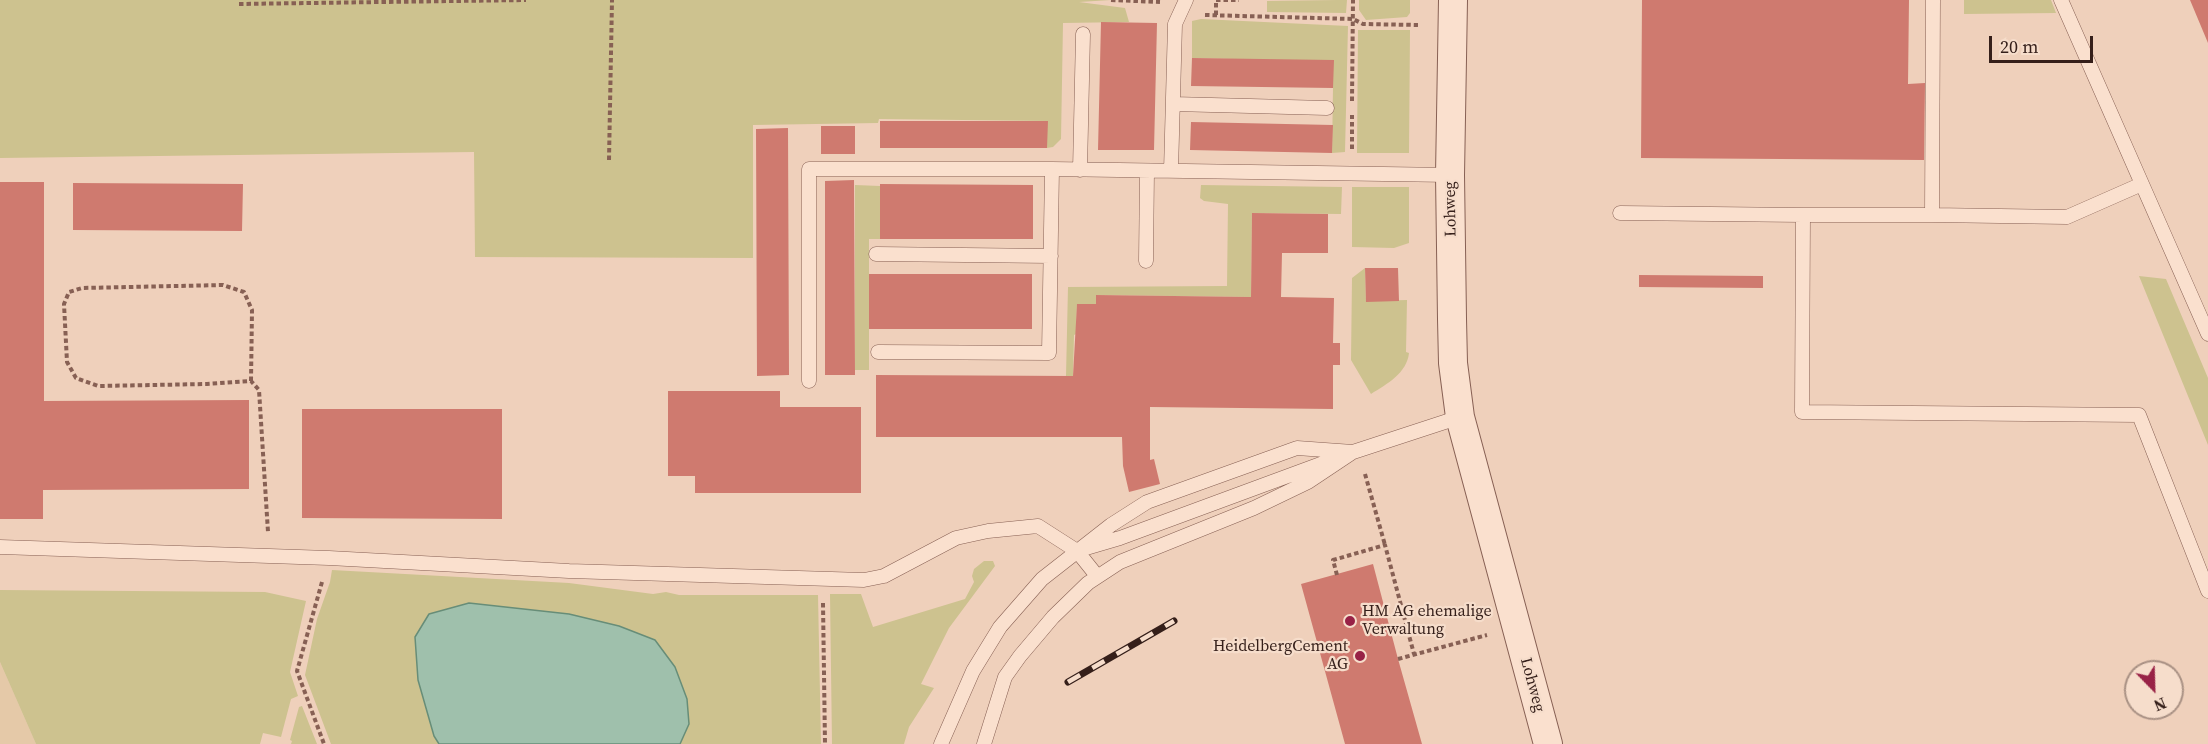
<!DOCTYPE html>
<html>
<head>
<meta charset="utf-8">
<style>
	body { margin:0 }
	#map { position:relative; width:2208px; height:744px; overflow:hidden; background:#efd0bb; font-family:"Source Serif 4",serif }
	canvas { display:block }
	.north { position:absolute; left:2124px; top:660px; width:60px; height:60px; box-sizing:border-box; background:#f6ddcb; border:2px solid #a99184; border-radius:50%; rotate:157deg; font-size:16px; font-weight:700; line-height:24px; text-align:center; color:#351f1a }
	.north::after { content:''; display:block; margin:auto; width:21px; height:27px; background:#982246; clip-path:polygon(50% 0,100% 100%,50% 72%,0 100%) }
	.scale { position:absolute; left:1989px; top:36px; width:104px; height:27px; box-sizing:border-box; border:3px solid #351f1a; border-top:0; padding-left:8px; font-size:18px; line-height:21px; white-space:nowrap; color:#351f1a; -webkit-text-stroke:4px #f6ddcb; paint-order:stroke }
</style>
</head>
<body>
<div id="map">
<canvas width="2208" height="744"></canvas>
<div class="north">N</div>
<div class="scale">20 m</div>
</div>
<script>
const ctx = document.querySelector('canvas').getContext('2d');
ctx.lineJoin = 'round';
function paint(path, color) { ctx.fillStyle = color; ctx.fill(path, 'evenodd'); }
function trace(path, color, width, dash) { ctx.strokeStyle = color; ctx.lineWidth = width; ctx.lineCap = dash ? 'butt' : 'round'; ctx.setLineDash(dash || []); ctx.stroke(path); }
function label(font, color, halo, rows, align = 'center') {
  ctx.font = font + ' "Source Serif 4",serif'; ctx.lineWidth = 4.5; ctx.setLineDash([]); ctx.textBaseline = 'middle'; ctx.strokeStyle = halo; ctx.fillStyle = color; for (const [text, x, y, turn = 0] of rows) {
    ctx.save(); ctx.translate(x, y); ctx.rotate((+turn || 0) * Math.PI / 180); ctx.textAlign = isNaN(turn) ? turn : align; if (halo) ctx.strokeText(text, 0, 0); ctx.fillText(text, 0, 0); ctx.restore();
  }
}
const farmland = new Path2D(`
	M0,662L36,744H0Z`);
const green = new Path2D(`
	M0,0H1111L1079,2L1125,8L1129,22L1063,23L1061,139L1053,147L1047,148V121L879,119L878,123L753,125V258L475,257L474,152L0,158Z
	M1337,0H1347L1346,13L1267,12V1Z
	M1359,0H1410V13L1407,17L1366,20L1359,10Z
	M1964,0H2051L2056,13L1964,14Z
	M1201,19L1348,26L1345,152L1332,153L1333,88L1234,59L1192,58V21Z
	M1358,30H1410L1409,153H1357Z
	M855,185L880,186V239H869V370H855Z
	M1201,185L1342,187L1341,214L1252,213L1251,297L1096,295V304H1077L1076,334L1074,335L1073,376H1066L1068,287L1227,286L1228,204L1204,201L1200,198Z
	M1352,187H1409V243L1394,248L1352,247Z
	M1365,268L1366,301L1407,300L1406,352L1409,353C1407,373 1387,384 1371,394L1351,360L1352,278Z
	M2139,276L2166,279L2208,378V445Z
	M984,561H993L995,566L949,628L921,684L934,688L909,727L904,744H832L830,594H861L873,627L965,599L974,582L972,576L974,569Z
	M332,570L569,583L653,594L666,592L679,595H818L821,744H680L689,724L655,640L619,626L569,614L434,736L439,744H331L305,675L317,619L330,582Z
	M0,590L265,592L306,601L290,672L298,696L291,699L281,737L263,733L260,744H36L0,662Z
	M302,706L317,744H291L292,741L290,740L299,707Z`);
const water = new Path2D(`
	M469,603L569,614L619,626L655,640L675,667L687,699L689,724L680,744H439L434,736L418,680L415,637L429,614Z`);
const building = new Path2D(`
	M1642,0H1909L1908,84L1925,83L1924,160L1641,158Z
	M2190,0H2208V43Z
	M1101,22L1157,23L1154,150H1098Z
	M1192,58L1334,60L1333,88L1191,86Z
	M880,121H1048L1047,148H880Z
	M1191,122L1333,125L1332,153L1190,150Z
	M821,126H855V154H821Z
	M788,128L789,375L757,376L756,129Z
	M854,180L855,375H825V181Z
	M0,182H44V401L249,400V489L43,490V519H0Z
	M73,183L243,184L242,231L73,230Z
	M880,184L1033,185V239H880Z
	M1252,213L1328,214V253H1282L1281,297L1334,298L1333,343H1340V365H1333V409L1150,407V460L1154,459L1160,484L1129,492L1123,466L1122,437H876V375L1073,376L1077,304H1096V295L1251,297Z
	M1365,268H1398L1399,301L1366,302Z
	M869,274H1032V329H869Z
	M1639,275L1763,276V288L1639,287Z
	M668,391H780V407H861V493H695V476H668Z
	M302,409H502V519L302,518Z
	M1373,564L1398,659L1422,744H1345L1301,584Z`);
const path = new Path2D(`
	M1111,0L1160,2
	M239,4L526,0
	M1205,15L1353,19L1363,24L1418,25
	M1216,15V0H1239
	M1352,101L1353,0
	M1352,149V115
	M609,160L612,0
	M251,381L252,310L244,292L223,285L82,288L69,292L64,304L67,362L76,378L98,386L207,384L251,381L259,390L268,532
	M1365,474L1385,545
	M1337,575L1333,560L1385,545L1414,654
	M322,582L297,671L324,744
	M823,603L825,744
	M1398,659L1487,635`);
const service = new Path2D(`
	M1933,0L1932,215H1803L1802,412L2139,415L2208,591
	M2061,0L2208,334
	M1173,104L1327,108
	M1080,170L1083,34
	M1171,171L1175,24L1186,0
	M1620,213L1803,215
	M1932,215L2067,217L2142,184
	M876,254L1051,256
	M1146,261L1147,171
	M878,352L1049,353L1052,169L1450,175
	M809,381V169H1052
	M0,547L329,558L569,571L864,580L884,576L956,538L988,531L1038,526L1077,551L1097,576
	M1086,548L1120,538L1353,452L1460,417
	M941,744L973,671L1000,627L1042,579L1111,525L1147,502L1297,448L1353,452
	M984,744L1005,677L1020,656L1053,617L1088,583L1120,562L1254,508L1308,482L1353,452`);
const minor = new Path2D(`
	M1453,0L1450,175L1452,319L1453,363L1460,417L1548,744`);
const rail = new Path2D(`
	M1068,682L1174,621`);
const markers = [
	[1350,621,6,"#982246"],
	[1360,656,6,"#982246"]
];
const streetNames = [
	["Lohweg",1451,209,-91],
	["Lohweg",1532,685,75]
];
const poiNames = [
	["HM AG ehemalige",1362,612],
	["Verwaltung",1362,630],
	["HeidelbergCement",1348,647,"right"],
	["AG",1348,665,"right"]
];
paint(farmland, '#e5c9a8');
paint(green, '#cdc28f');
paint(water, '#9fc0ac');
trace(water, '#678d78', 1.5);
paint(building, '#cf7a6f');
trace(service, '#876054', 15);
trace(minor, '#876054', 30);
trace(path, '#876054', 4, [4.5, 3]);
trace(service, '#fae0ce', 14);
trace(minor, '#fae0ce', 28);
trace(rail, '#351f1a', 7);
trace(rail, '#f6ddcb', 4.5, [14]);
for (const [x, y, r, color] of markers) { const dot = new Path2D(); dot.arc(x, y, r, 0, 2 * Math.PI); ctx.fillStyle = color; ctx.fill(dot); trace(dot, '#f6ddcb', 2); }
label('16px', '#351f1a', '#f6ddcb', streetNames);
label('16px', '#351f1a', '#f6ddcb', poiNames, 'left');
</script>
</body>
</html>
